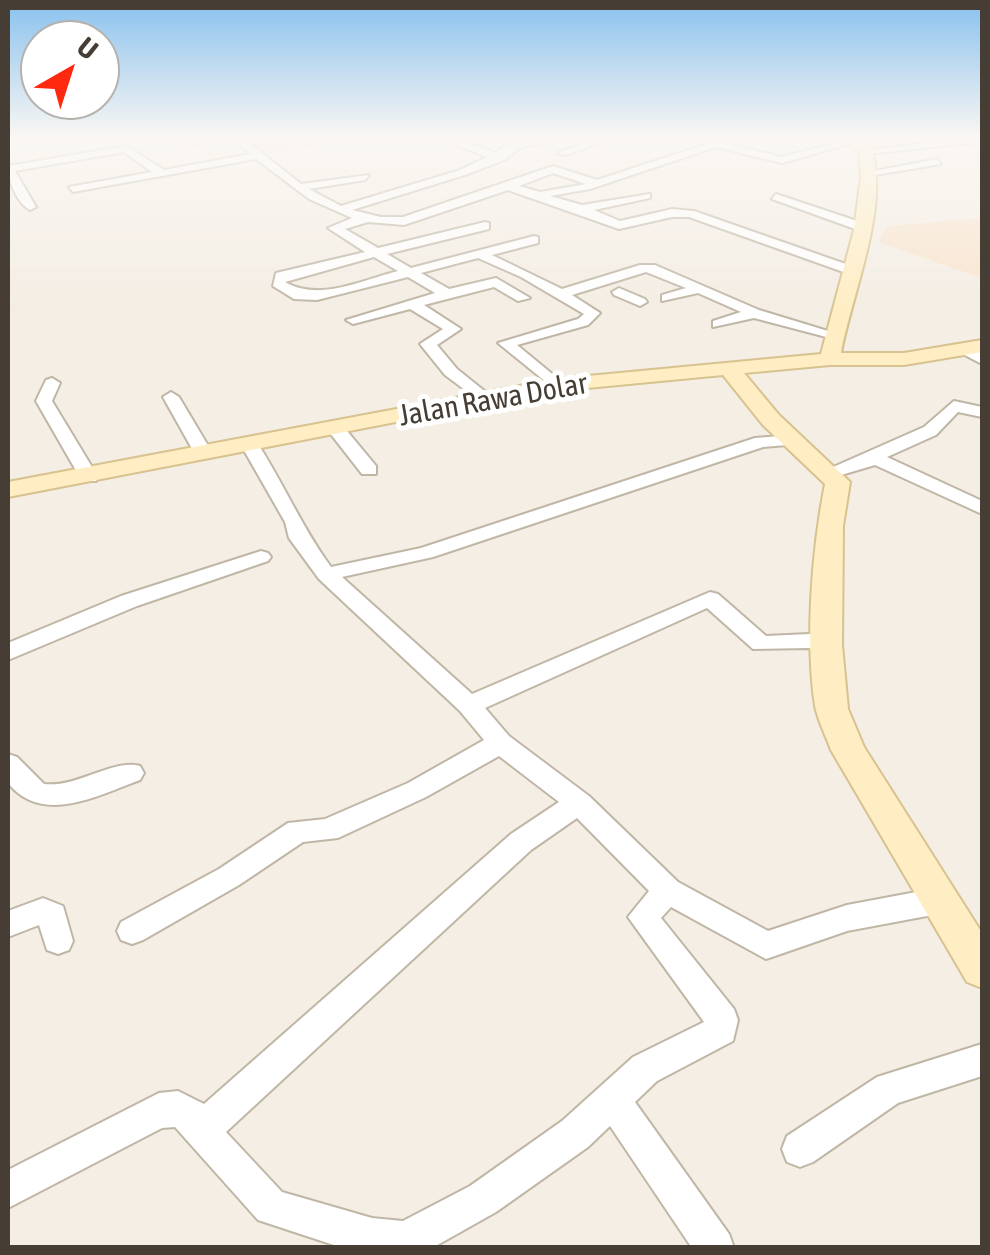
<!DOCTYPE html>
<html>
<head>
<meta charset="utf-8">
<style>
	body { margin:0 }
	#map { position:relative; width:990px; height:1255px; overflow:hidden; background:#f4eee4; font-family:"Asap Condensed",sans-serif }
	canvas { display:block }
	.frame { position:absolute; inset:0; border:10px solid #463e34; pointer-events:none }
	.north { position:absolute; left:20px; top:20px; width:100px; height:100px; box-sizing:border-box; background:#fff; border:2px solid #b5b2ae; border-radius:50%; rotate:39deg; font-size:28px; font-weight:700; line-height:40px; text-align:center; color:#463e34 }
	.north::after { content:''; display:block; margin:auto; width:35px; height:45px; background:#ff2910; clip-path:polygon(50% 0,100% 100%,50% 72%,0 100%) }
</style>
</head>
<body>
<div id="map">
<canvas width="990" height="1255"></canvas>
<div class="frame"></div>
<div class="north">U</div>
</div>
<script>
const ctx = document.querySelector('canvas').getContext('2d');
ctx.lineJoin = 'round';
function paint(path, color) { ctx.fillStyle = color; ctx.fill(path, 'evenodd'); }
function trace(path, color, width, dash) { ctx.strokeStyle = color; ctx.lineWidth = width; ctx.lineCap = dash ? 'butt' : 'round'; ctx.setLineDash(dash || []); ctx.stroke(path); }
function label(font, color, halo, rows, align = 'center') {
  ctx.font = font + ' "Asap Condensed",sans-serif'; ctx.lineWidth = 10; ctx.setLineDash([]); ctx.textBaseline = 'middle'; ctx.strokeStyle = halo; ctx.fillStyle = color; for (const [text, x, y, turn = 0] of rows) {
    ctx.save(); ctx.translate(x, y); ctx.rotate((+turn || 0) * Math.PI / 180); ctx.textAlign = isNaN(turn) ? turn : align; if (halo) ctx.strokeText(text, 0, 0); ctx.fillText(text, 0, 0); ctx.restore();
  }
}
const commercial = new Path2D(`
	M982,218V278L878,242L888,226Z`);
const industrial = new Path2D(`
	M167,137H300L316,147L257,156L251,140L190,149Z`);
const street = new Path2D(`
	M232,137H242L301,184L369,175L365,180L309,189L341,206L460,170L487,157L454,144V140L483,137L467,142L496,153C501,142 544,135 557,139L520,148L504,160L468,174L352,210L381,217H403L553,166L597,180L716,141L782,157L856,138V142L782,163L716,147L590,189L550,196L582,205L650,194V198L594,210L620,221L672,209L694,211L857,268L859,271L852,275L689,217H672L619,229L508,190L404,225L368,222L345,229L378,248L485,222L489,223V229L387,254L411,268L534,236L538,237V243L492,255L562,289L640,265H655L759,310L841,335L834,339L754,318L713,327V321L741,312L698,293L662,301V295L686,288L646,272L572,295L600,313L588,325L517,345L562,382V388L556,390L498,343L578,319L584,314L521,277L478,258L421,273L449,289L496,278L530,298L518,301L494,287L424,305L461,329L437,345L457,369L487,393L489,397L481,402L445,375L420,344L443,329L410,309L353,324L346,320L435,293L408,277L317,300L294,299L273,286L276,273L365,252L328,228L352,218L309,199L256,159L73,192L69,187L152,172L124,152L15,171L36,207L30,210C17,203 8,181 8,166L126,146L164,170L250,154ZM553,173L586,184L540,192L519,186ZM374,257L398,271C362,280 319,302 285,282Z
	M603,137H617L566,155L557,153Z
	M975,137H982V142L866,154L861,151Z
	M937,159L941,164L869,176L864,173Z
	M776,194L866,224L868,227L858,230L772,199Z
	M619,288L645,299L647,302L640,306L614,295L612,292Z
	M964,344L982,353V364L959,352V346Z
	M52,378L60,383L52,401L98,477L96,481H82L36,401L46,380Z
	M171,392L179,397L213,454L210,458H198L195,454L163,397Z
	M954,401L982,407V417L958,412L936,435L887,457L982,501V514L875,465L831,478L822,472L924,427Z
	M336,424L342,425L376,466V474H362L330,433V425Z
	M793,435L802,440L799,444L763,447L433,557L342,577L472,694L710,592L718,594L766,636L809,634L835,640L838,645L827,653L809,648L753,649L707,608L485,708L509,736L589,796L678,882L768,931L847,905L943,887L953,891L958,900L953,909L943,913L847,931L766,959L671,907L661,918L734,1009L738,1020L733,1041L657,1081L635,1102L729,1234L734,1248H692L610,1126L588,1147L496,1212L432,1248H343L258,1220L175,1127L162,1128L8,1208V1170L159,1093L178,1091L204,1104L511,834L559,802L499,756L426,797L338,838L303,842L239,885L143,940L132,944L121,940L117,931L121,922L219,869L288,823L325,819L408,783L484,740L460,711L319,579L289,538L285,522L241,445L244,441H256C283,482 302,528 331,567L421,548L755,438ZM577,818L649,891L628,917L704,1022L633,1057L562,1121L470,1186L403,1221L372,1218L282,1192L226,1132L531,850Z
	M261,551L268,553L271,557L268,561L137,606L8,660V643L121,596Z
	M8,754L17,757L44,784C76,788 115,758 140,766L144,773L140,780C99,795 42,826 8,783Z
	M43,898L63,906L73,941L69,950L58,954L47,950L39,925L8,937V911Z
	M982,1044V1076L898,1103L813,1162L800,1167L787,1162L782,1149L787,1136L877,1077Z`);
const secondary = new Path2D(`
	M843,137H857L871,148C890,207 852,293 841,353H904L982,340V352L904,365H830L744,373L779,415L850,482L843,526L842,645L848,709L864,747L982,933V988L967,982L831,750C826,736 818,721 815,706C805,639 812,550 825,484L763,425L723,375L556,391L8,497V482L556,379L821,354L854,230L861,177L859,152Z`);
const farStreetnames = [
	["Jalan Rawa Dolar",493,400,-10]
];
paint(commercial, '#f8e4cd');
paint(industrial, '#e6e0d9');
trace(street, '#c0b6a6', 4);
trace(secondary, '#d7c290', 4);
paint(street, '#fff');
paint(secondary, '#ffeec3');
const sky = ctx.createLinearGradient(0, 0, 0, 312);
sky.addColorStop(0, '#89c1ee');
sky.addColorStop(0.44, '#faf7f3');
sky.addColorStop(1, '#faf7f300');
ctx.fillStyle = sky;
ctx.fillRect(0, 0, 990, 312);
label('30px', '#463e34', '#fff', farStreetnames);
</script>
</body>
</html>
